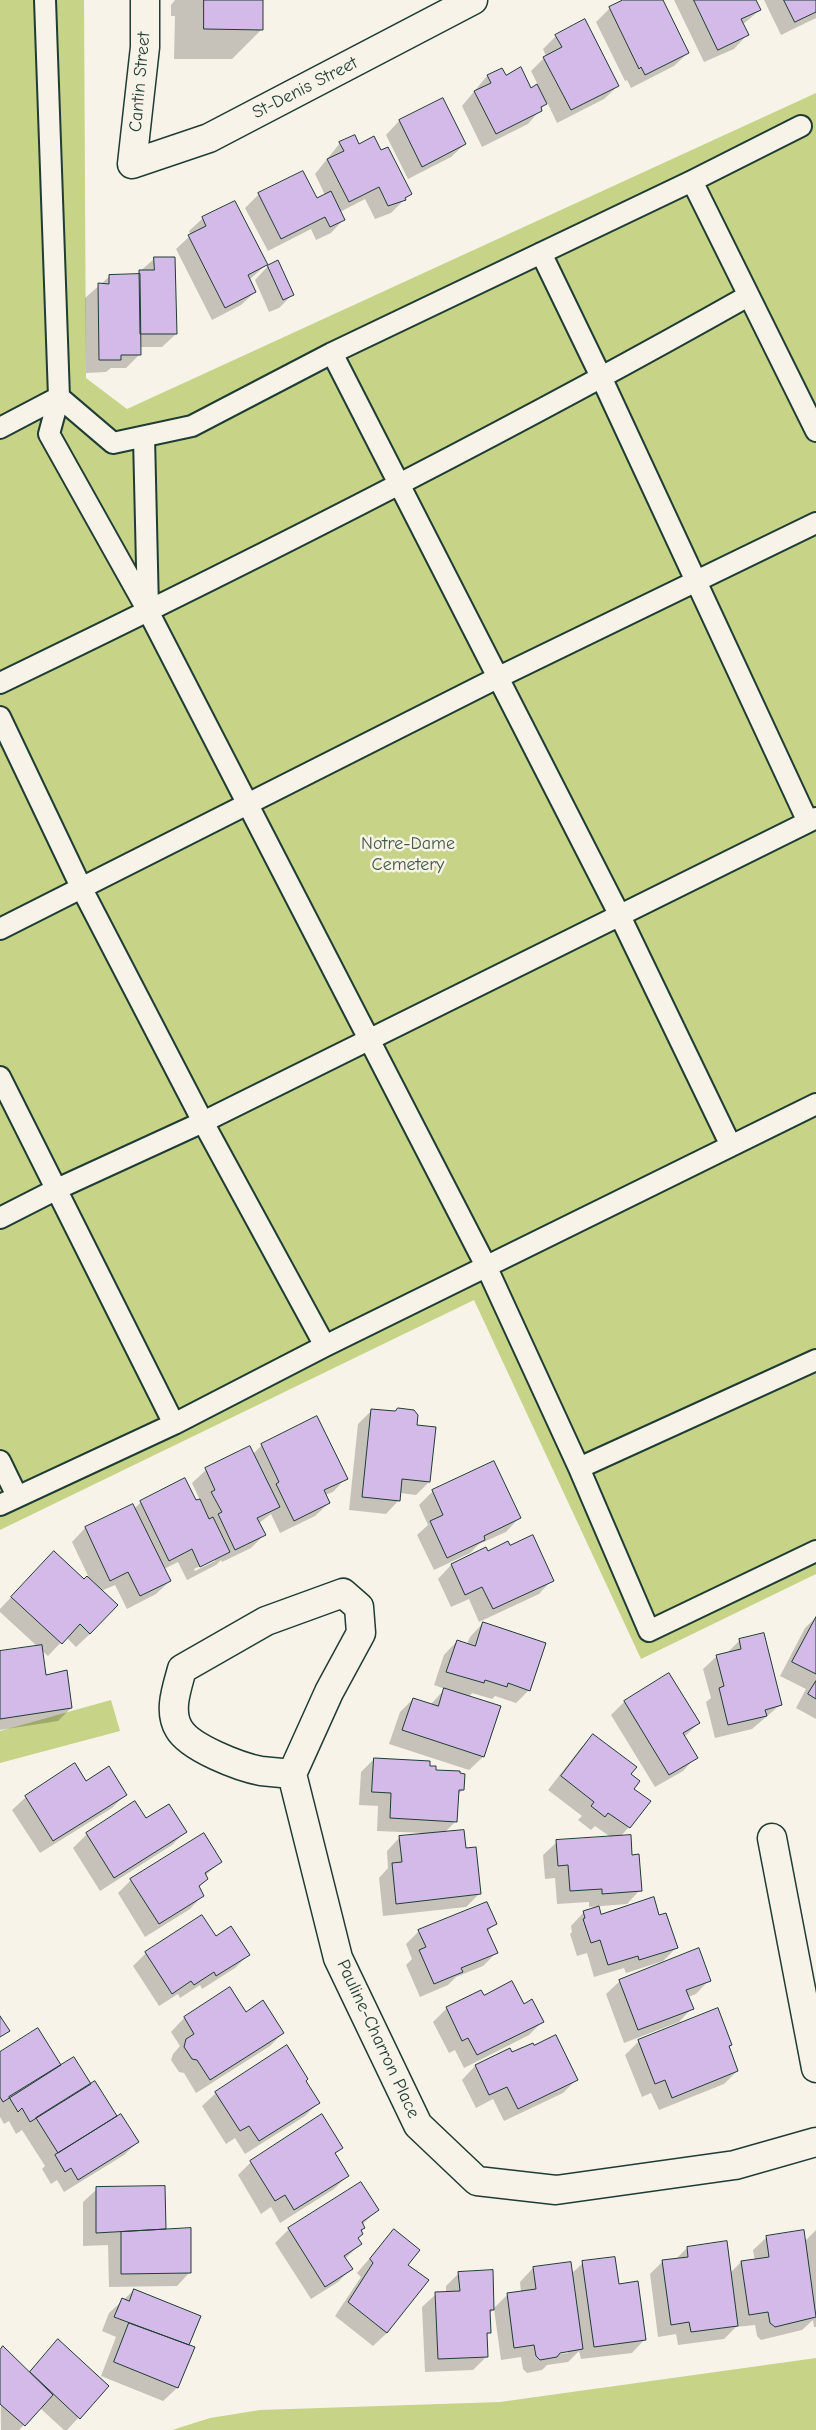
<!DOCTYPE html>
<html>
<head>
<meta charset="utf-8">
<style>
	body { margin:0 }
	canvas { display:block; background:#f7f3e8 }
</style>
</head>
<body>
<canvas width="816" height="2430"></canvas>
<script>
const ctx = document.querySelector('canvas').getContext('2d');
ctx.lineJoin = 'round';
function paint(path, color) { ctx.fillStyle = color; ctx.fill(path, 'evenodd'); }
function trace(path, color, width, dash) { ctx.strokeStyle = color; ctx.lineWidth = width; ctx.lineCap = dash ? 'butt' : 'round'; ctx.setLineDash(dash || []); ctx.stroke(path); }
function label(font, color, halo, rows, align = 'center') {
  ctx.font = font + ' "Comic Neue",sans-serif'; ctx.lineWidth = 5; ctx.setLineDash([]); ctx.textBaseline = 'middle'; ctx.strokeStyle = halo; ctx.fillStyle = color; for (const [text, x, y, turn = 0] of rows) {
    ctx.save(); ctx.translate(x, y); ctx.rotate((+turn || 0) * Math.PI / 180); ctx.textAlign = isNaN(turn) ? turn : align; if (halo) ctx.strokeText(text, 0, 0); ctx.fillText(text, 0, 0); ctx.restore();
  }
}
const green = new Path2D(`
	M0,0H84L86,378L127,409L816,93V1574L641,1659L474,1300L0,1530Z
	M111,1700L120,1731L0,1763V1731Z
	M816,2358V2430H172L210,2418L260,2410L500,2402Z`);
const shadow = new Path2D(`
	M175,0H262V29L232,59H174L175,16H171V5Z
	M626,0H662L688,53L674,66L631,88L627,80L625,81L596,22L609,9Z
	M674,0H755L760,10L742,25L747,35L734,49L704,62Z
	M764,0H816V18L781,35Z
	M556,36L618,86L604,99L557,123L547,102L528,124L482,147L462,106L487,76L502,69L505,77L530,89L538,85L531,71L546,56L543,49Z
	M442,99L465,144L451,157L408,179L386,135L399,121Z
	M340,143L359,145L380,152L410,194L391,213L375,219L365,199L340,212L344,219L331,233L316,240L311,229L268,251L245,208L259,194L302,172L316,199L325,195L315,174Z
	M203,218L266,265L249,280L255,292L241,305L212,320L176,249L191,235L189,231Z
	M155,258L176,334L162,347H139L140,354L126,368H111L106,372L86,373L85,298L110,276L136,275Z
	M268,266L292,295L279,308L269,312L255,280Z
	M371,1411L416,1426L429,1482L416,1495L400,1493L399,1500L386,1514L349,1510L358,1424Z
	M262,1445L346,1478L333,1492L325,1495L329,1503L315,1516L280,1533L271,1514L259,1523L264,1535L251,1548L222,1562L221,1560L216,1565L187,1580L178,1562L164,1569L170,1581L156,1594L127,1609L115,1585L101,1591L90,1634L76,1647L66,1637L48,1656L41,1650L45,1676L66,1671L71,1708L58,1721L0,1730V1652L38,1647L0,1612V1609L40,1566L91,1582L72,1542L85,1528L132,1505L134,1509L141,1502H195L200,1500L192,1483L206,1470L250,1448L253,1454ZM215,1559V1561L195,1571L194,1569Z
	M433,1491L519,1518L506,1532L479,1544L470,1553L434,1570L417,1535L428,1525L419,1505Z
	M510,1547L552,1580L539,1594L479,1622L469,1599L451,1607L438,1579L451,1565L486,1549L488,1553Z
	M816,1617V1719L796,1708L806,1689L780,1676L805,1628Z
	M483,1623L529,1690L516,1703L495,1696L492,1699L472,1693L469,1697L499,1707L483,1757L469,1770L389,1744L400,1712L413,1699L431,1704L445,1689L434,1685L444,1655L457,1641L467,1644L470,1637Z
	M740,1640L780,1705L752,1729L715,1738L706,1702L711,1698L703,1669L717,1656L727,1653Z
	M669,1675L699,1723L684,1737L696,1757L683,1771L655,1787L611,1715L624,1702Z
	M593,1735L629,1774L633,1789L629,1827L620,1837L631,1856L640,1890L627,1904L589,1907V1902L557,1904L555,1878L545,1879L543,1855L557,1842L612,1838L595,1826L591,1830L578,1820L582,1816L548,1790L580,1749Z
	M374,1759L428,1767L463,1790L457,1795L456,1821L444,1833L464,1849L479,1894L466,1907L383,1916L379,1878L388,1868L387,1851L400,1837L424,1833L377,1831L378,1806L359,1805L361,1772Z
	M85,1782L125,1795L112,1808L40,1853L12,1810L26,1797Z
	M135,1802L146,1820L185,1832L172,1845L100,1891L73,1848L87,1834Z
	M220,1862L205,1876L207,1879L198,1888L203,1895L190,1909L145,1937L118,1893L131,1880Z
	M584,1912L600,1916H659L676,1948L663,1961L626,1973L624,1968L594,1977L587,1953L577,1956L570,1934L572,1932L571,1926Z
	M495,1924L487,1932L496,1953L483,1966L456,1977L448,1985L420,1997L406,1965L412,1959L406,1944L419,1931Z
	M215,1938L248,1955L235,1968L202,1989L200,1985L180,1998L178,1994L159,2006L133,1966L146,1953Z
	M709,1980L696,1994L688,1997L692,2008L679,2022L624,2043L606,1994L620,1981Z
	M230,1989L245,2014L283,2033L270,2046L196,2093L184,2073L179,2072L171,2060L173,2054L180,2046L171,2032L184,2018Z
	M481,1991L483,1997L523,2005L542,2022L529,2035L464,2068L455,2050L449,2053L433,2022L447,2008Z
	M639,2041L731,2045L728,2048L737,2071L724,2084L659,2110L651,2093L642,2097L625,2055Z
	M510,2050L512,2054L576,2080L563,2093L504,2121L493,2099L476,2108L462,2080L475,2066Z
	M0,2053L61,2067L90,2085L95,2083L117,2118L138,2142L124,2155L64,2192L57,2180L51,2184L42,2169L45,2166L22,2130L16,2134L9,2121L4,2124L0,2117Z
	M304,2081L318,2103L305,2116L245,2154L235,2138L226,2144L202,2106L216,2093Z
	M341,2148L334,2155L347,2176L334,2189L280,2223L271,2207L261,2214L238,2175L251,2162Z
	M361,2184L377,2210L362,2225L364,2228L357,2238L360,2244L345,2259L351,2269L338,2282L311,2299L275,2243L289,2229Z
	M164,2188L165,2230L190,2272L177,2286L109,2287L108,2245L83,2246V2202L97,2189Z
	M394,2230L387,2333L373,2346L335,2316L361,2277L357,2273Z
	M816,2230V2327H814L813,2320L802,2330L761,2340L757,2336L755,2325L736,2327L724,2339L678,2345L676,2334L658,2337L650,2274L663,2261L676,2259L687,2248L730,2273L741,2262L755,2261L753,2250L767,2237L804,2242Z
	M583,2263L618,2286L645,2339L632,2353L581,2359L579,2351L568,2362L547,2365L542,2370L527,2373L523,2369L521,2357L501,2360L494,2309L489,2314V2333L486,2336L487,2356L473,2370L425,2372L422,2307L436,2294L446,2293V2286L459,2273L493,2309L508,2294L521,2292L520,2282L533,2268L570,2264L571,2274ZM568,2350V2353L554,2355Z
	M134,2290L188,2346L177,2388L163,2401L101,2376L116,2337L102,2331L109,2313Z
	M58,2341L108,2386L67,2430H64L40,2408L19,2430H1L0,2351L29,2372Z`);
const building = new Path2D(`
	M204,0H263V30L204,29Z
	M623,0H663L689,53L645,75L641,67L639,69L609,7Z
	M694,0H756L761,10L741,19L749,35L718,50Z
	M784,0H816V12L795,22Z
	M585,19L619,86L571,110L543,57L562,47L555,35Z
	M521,67L531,88L537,84L547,104L541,107L542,111L496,134L474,91L491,83L487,75L502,68L506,75Z
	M443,98L466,144L422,167L399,120Z
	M355,135L359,144L374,136L381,150L388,147L412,194L405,198L406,200L388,206L379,187L349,202L327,159L344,151L339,142Z
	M303,171L317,198L331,191L345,220L330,227L325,217L281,239L258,193Z
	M235,201L268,265L278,260L294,295L283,300L267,265L248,275L256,292L225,308L188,235L206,226L202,217Z
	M154,257H175L177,334H140L139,270H154Z
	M140,274L141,355H121V360H99L98,283L109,284V275Z
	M398,1408L414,1410L418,1415L417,1425L436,1427L430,1482L402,1479L400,1501L362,1497L371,1409L395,1411Z
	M317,1416L348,1479L324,1490L330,1503L294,1521L276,1484L279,1482L261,1444Z
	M250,1446L280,1507L257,1518L266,1535L235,1550L218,1514L222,1512L211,1492L215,1490L205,1468Z
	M494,1461L521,1518L484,1536L485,1540L447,1558L430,1521L443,1515L432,1490Z
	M185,1478L196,1500L200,1499L209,1519L213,1517L230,1552L200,1567L192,1549L169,1561L140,1501Z
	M133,1504L171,1581L140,1596L128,1572L110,1581L85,1527Z
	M533,1535L554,1581L493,1609L482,1587L465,1595L451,1564L486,1547L488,1551L508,1541L510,1545Z
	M54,1551L84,1579L87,1576L118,1605L90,1634L80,1624L62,1644L11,1597Z
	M816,1617V1674L792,1662Z
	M483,1622L546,1643L530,1691L508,1683L507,1687L485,1680L484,1683L446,1672L457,1640L475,1646Z
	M764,1633L782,1705L765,1710L767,1716L728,1725L719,1688L724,1686L716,1655L741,1649L739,1639Z
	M42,1645L46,1675L67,1670L72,1708L0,1719V1651Z
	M669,1673L700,1723L683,1733L698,1758L669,1775L624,1701Z
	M816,1681V1699L808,1694Z
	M444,1688L501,1706L484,1757L402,1730L413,1698L438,1706Z
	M593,1734L637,1767L631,1774L640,1781L634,1789L651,1801L630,1828L608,1813L605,1817L591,1806L594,1802L561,1776Z
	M374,1758L430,1761V1766H436V1770L460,1771V1773L465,1774L464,1790H459L457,1822L390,1818L391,1793L372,1792Z
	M75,1763L86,1781L109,1766L127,1795L53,1841L25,1796Z
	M135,1801L146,1818L169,1804L187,1832L114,1878L86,1833Z
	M464,1830L466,1848L476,1847L481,1894L396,1904L392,1863L402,1862L399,1836Z
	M204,1833L222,1862L205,1873L208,1879L199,1886L204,1896L159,1924L130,1879Z
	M631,1835L632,1855L639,1854L642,1891L602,1894V1889L570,1891L568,1865L558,1866L556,1840Z
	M654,1897L659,1915L666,1913L678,1948L639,1960L638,1956L608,1965L600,1940L591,1943L583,1919L585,1918L583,1911L599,1906L601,1914Z
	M487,1902L497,1924L487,1929L498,1953L461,1968L463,1972L434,1984L419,1950L426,1947L418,1930Z
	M202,1915L216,1936L231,1926L250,1955L216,1976L214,1972L194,1985L191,1981L172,1994L145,1952Z
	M699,1948L711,1981L686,1990L694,2009L638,2030L619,1980Z
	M512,1981L524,2004L532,1999L544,2022L477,2055L468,2038L462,2041L446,2007L481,1990L484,1995Z
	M230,1987L246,2012L263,2000L284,2033L210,2080L197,2060L192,2059L184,2047L186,2039L194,2034L184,2017Z
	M718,2008L732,2045L729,2046L738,2071L672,2098L665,2080L655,2084L638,2040Z
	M0,2016L10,2031L0,2037Z
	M38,2028L61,2065L3,2102L0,2097V2052Z
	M556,2035L578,2080L518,2109L507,2087L489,2095L475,2065L510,2048L512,2052L533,2043L534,2045Z
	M287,2045L308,2079L306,2081L320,2103L259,2141L249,2126L240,2131L215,2092Z
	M74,2057L91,2084L30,2122L22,2108L18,2112L9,2097Z
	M95,2081L117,2116L58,2153L36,2118Z
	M121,2114L139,2142L78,2180L71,2168L65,2172L55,2155Z
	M322,2114L343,2148L335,2153L349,2176L294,2210L285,2195L275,2201L250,2161Z
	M361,2182L379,2210L362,2222L365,2228L361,2230L363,2234L358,2238L362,2244L344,2256L353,2269L325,2287L288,2228Z
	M165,2186L166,2229L96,2233V2187Z
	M191,2228V2273L121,2274V2232Z
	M394,2229L420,2250L408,2265L429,2280L387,2333L348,2302L373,2263L370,2259Z
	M804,2230L816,2317L775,2327L770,2323L768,2312L749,2315L741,2261L769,2257L766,2236Z
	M727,2241L738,2326L691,2332L689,2322L671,2325L662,2260L688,2257L687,2247Z
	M615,2257L619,2284L638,2281L646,2340L594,2347L582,2261Z
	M571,2262L583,2349L560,2353L557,2357L540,2360L536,2356L534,2345L514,2348L507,2293L536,2289L533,2267Z
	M493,2270L494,2310H490L491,2333H487L488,2357L438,2359L435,2292L460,2291L458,2272Z
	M134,2289L201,2316L189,2345L114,2317L122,2298L129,2301Z
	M129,2323L195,2347L178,2388L114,2362Z
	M58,2339L109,2386L80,2419L30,2372Z
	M3,2346L53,2395L25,2426L0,2404V2350Z`);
const service = new Path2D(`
	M45,0L59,397L49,434L148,611L487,1268L579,1468L649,1631L816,1551
	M692,181L816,431
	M541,253L602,379L808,822
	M332,353L620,916L731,1146
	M59,397L113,443L192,426L332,353L692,181L801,126
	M0,428L59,397
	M144,437L148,609
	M0,683C253,561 504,434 748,296
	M0,717L81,887L203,1122L325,1346
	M0,929L499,677L816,523
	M0,1077L174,1424
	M0,1218L57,1189L203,1122L816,818
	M0,1461L17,1496
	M579,1468L816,1360
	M0,1505L174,1424L325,1346L816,1104`);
const minor = new Path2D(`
	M145,0V47L132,164L209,138L473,0
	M292,1774C282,1773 271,1772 261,1771C240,1767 190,1748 179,1729C168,1711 177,1688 182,1669L266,1621L343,1593L359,1607L361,1633L329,1692L292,1774L338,1958L418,2125L477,2181L556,2190L735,2165L816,2142
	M772,1838L816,2068`);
const streetNames = [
	["Cantin Street",140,82,-85],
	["St-Denis Street",305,88,-27],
	["Pauline-Charron Place",378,2039,65]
];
const parkNames = [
	["Notre-Dame",408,844],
	["Cemetery",408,865]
];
paint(green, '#c7d487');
paint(shadow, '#0003');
paint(building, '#d3bae9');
trace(building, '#1f3d34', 1);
trace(service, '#1f3d34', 24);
trace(minor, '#1f3d34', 31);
trace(service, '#f7f3e8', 20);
trace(minor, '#f7f3e8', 28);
label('18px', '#1f3d34', '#f7f3e8', streetNames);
label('18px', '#415b45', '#f7f3e8', parkNames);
</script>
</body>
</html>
